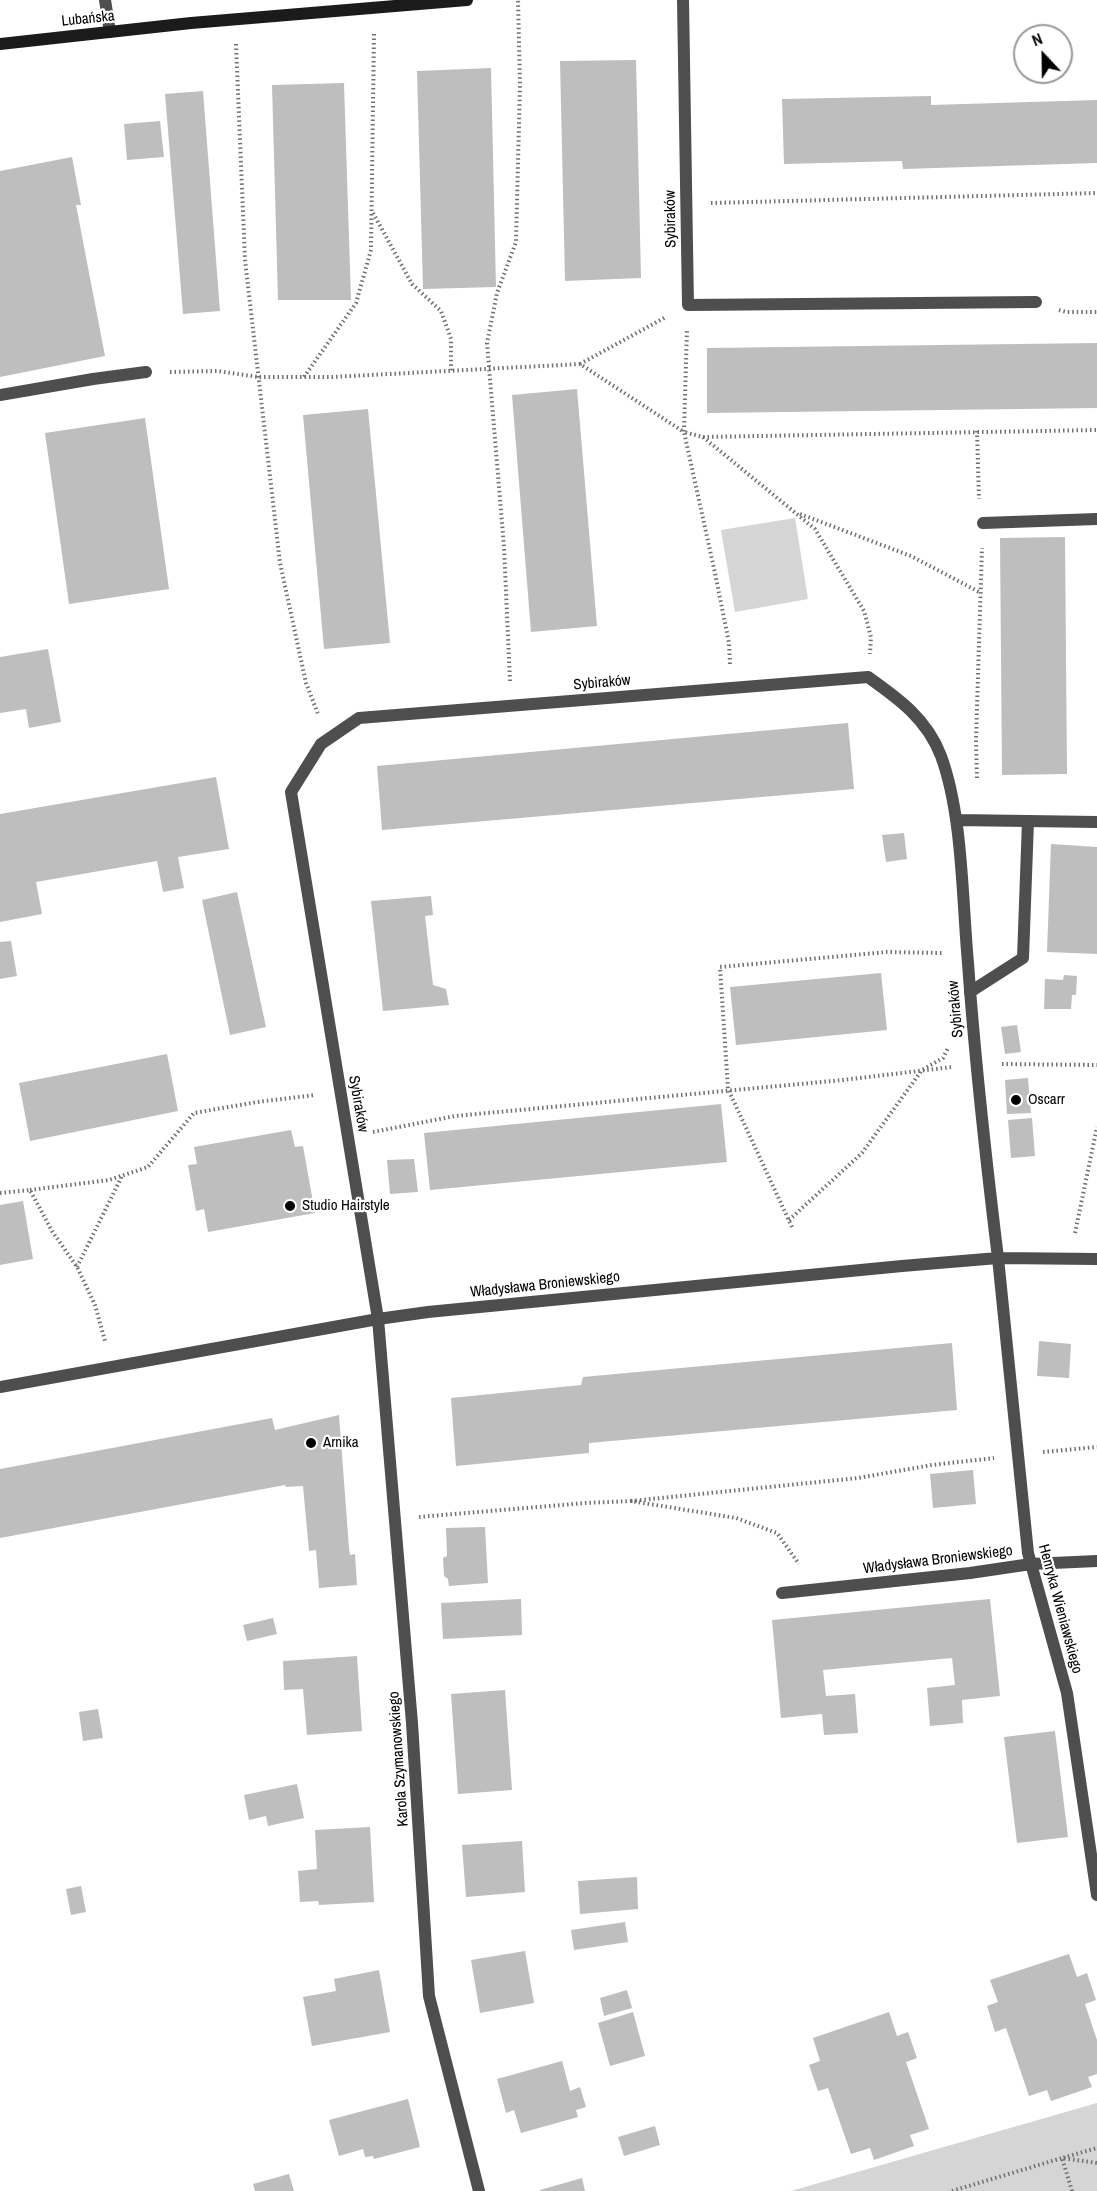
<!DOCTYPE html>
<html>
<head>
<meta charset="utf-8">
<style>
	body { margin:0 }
	#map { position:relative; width:1097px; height:2191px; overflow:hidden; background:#fff; font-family:"Archivo Narrow",sans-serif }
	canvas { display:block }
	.north { position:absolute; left:1013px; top:24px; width:60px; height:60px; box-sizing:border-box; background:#fff; border:2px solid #999; border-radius:50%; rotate:338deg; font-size:16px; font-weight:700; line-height:24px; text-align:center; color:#000 }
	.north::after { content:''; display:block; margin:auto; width:21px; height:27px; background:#000; clip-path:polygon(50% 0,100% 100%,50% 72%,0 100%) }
</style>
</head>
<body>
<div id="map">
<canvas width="1097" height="2191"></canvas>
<div class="north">N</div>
</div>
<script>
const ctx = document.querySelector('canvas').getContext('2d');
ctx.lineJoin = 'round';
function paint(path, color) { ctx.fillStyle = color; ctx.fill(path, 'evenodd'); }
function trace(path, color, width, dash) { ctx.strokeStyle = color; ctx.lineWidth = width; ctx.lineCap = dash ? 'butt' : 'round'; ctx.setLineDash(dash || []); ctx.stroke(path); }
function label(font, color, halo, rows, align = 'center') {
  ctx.font = font + ' "Archivo Narrow",sans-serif'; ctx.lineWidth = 4.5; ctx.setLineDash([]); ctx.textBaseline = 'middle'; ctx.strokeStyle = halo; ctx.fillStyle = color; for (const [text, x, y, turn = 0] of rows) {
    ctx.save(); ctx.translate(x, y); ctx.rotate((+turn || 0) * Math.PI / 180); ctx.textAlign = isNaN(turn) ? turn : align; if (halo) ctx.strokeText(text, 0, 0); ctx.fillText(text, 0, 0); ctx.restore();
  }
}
const green = new Path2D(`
	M795,518L808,599L735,612L721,530Z
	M1097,2103V2191H791Z`);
const building = new Path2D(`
	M636,60L641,278L565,281L560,61Z
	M491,68L496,287L423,289L417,71Z
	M344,83L351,300H278L272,85Z
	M203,91L220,311L183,314L165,94Z
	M931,96V105L1097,100V163L903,169L902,161L784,164L782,99Z
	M160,121L164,157L127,160L124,124Z
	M72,157L81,205H76L105,356L0,377V171Z
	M1097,343V408L707,413V348Z
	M577,389L597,626L531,632L512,395Z
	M368,409L390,643L324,649L303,415Z
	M145,418L169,589L69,604L45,433Z
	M1065,537L1067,774L1002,775L1000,538Z
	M48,649L61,722L29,728L26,709L0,713V657Z
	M848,723L854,789L382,830L377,766Z
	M216,777L229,849L178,857L184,888L163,892L157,861L36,882L42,914L0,922V814Z
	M904,833L907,859L886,862L882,835Z
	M1051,844L1097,847V954L1047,952Z
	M237,892L266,1027L230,1035L202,900Z
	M431,896L433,915L425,916L433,985L446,989L449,1005L383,1011L371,901Z
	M11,941L17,976L0,979V942Z
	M881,973L887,1030L736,1045L730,987Z
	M1064,975L1077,976L1076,995H1072L1071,1009H1044L1045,979L1063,980Z
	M1017,1025L1021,1052L1005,1054L1001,1027Z
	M167,1054L178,1111L30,1141L19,1083Z
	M1028,1078L1031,1113L1007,1114L1005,1080Z
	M721,1104L727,1162L430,1190L424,1133Z
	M1032,1118L1035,1156L1011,1158L1008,1120Z
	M291,1130L295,1147L303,1146L315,1213L208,1232L204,1209L196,1211L188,1165L197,1164L194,1147Z
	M414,1159L418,1192L390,1194L387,1160Z
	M23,1201L33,1259L0,1265V1205Z
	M1039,1341L1071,1344L1069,1378L1037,1376Z
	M952,1343L957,1410L589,1443V1453L456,1466L451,1398L581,1385L583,1377Z
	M339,1415L349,1548L350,1555L355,1554L357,1585L319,1588L316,1550L309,1551L303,1486L286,1487L285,1485L0,1538V1469L272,1418L275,1430Z
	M973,1470L976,1504L933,1508L930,1474Z
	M485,1527L488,1583L449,1586L448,1579L444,1576L443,1558L447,1556L446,1528Z
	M521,1599L522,1635L443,1639L441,1603Z
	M990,1599L1000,1696L962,1700L963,1723L930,1726L927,1688L955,1685L952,1658L823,1670L826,1696L855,1694L858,1733L824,1735L822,1714L781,1718L772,1620Z
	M273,1618L277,1634L247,1641L243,1625Z
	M357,1656L362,1731L307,1735L303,1689L284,1690L283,1661Z
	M505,1690L512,1790L458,1794L451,1694Z
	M98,1709L103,1738L83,1741L79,1712Z
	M1055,1731L1068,1837L1017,1843L1004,1737Z
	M297,1784L304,1818L268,1826L266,1816L249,1820L244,1795Z
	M370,1827L374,1902L319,1905L318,1901L300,1902L298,1871L317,1869L315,1830Z
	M522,1841L525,1892L466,1897L462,1845Z
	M637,1877L638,1909L580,1914L578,1881Z
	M81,1886L86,1912L71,1915L66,1889Z
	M625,1922L628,1942L574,1950L571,1930Z
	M525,1951L534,2003L480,2013L471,1960Z
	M1069,1954L1077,1977L1087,1973L1096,2000L1085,2004L1097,2040V2074L1088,2077L1092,2087L1051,2101L1047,2090L1029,2096L1006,2028L995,2032L987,2006L998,2002L990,1980Z
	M379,1970L390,2032L312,2046L303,1997L336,1991L334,1979Z
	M627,1990L632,2008L604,2016L600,1998Z
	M633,2012L645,2056L610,2066L598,2023Z
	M889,2012L897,2036L908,2032L917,2058L906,2062L929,2129L910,2135L914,2146L874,2160L870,2148L851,2154L828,2088L818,2091L809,2065L820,2061L813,2038Z
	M562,2061L570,2091L580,2087L586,2107L576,2110L578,2117L521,2133L514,2110L506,2113L497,2079Z
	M408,2099L420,2147L374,2159L373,2156L365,2157L363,2149L339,2156L329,2120Z
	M655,2126L660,2145L624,2156L618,2137Z
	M289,2174L294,2191H255L253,2184Z
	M582,2178L585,2191H540V2190Z`);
const path = new Path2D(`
	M236,44L245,260L280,563L306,683L318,714
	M711,203L1097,193
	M373,213L412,284L441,311L451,339V371
	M1059,310L1067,312H1097
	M580,364L666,317
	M170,372L217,371L259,377H332L580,364L684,432L687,329
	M304,377L356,303L371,250L374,34
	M977,431L979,499
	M703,437L815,529L864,611L871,637L870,654
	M800,514L911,556L981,593
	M730,664L729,643L715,573L684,432L703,437L1097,430
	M510,681L504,547L487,343L497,293L516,242L520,85L518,0
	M977,778L976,740L982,548
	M1002,1064L1097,1065
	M373,1132L455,1116L843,1080L952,1067
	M30,1190L109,1180L148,1167L194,1113L257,1102L315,1095
	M0,1193L30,1190L52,1231L77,1267L95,1305L105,1341
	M789,1220L862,1153L922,1070L943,1058L948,1048
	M792,1227L728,1089L720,967L887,952L942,953
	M1075,1233L1097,1127
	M77,1267L122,1176
	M1043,1452L1097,1447
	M631,1501L858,1478L932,1465L994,1458
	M419,1517L585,1503L631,1501L736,1518L777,1533L799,1564
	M952,2191L1062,2158L1097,2163
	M1072,2191L1062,2158L1097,2148`);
const lane = new Path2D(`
	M105,0L110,32
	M0,395L93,379L146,372
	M970,992L1023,958L1028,821
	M998,1258L1028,1553L1067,1693L1097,1895
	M782,1593L970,1573L1031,1564L1097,1561`);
const street = new Path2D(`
	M683,0L688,305L1036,302
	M983,523L1097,519
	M956,820L1097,822
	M0,1387L378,1319L428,1312L902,1266L998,1258L1097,1259
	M479,2191L429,1996L412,1723L378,1319L291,792L321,744L359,718L868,677C899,699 927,719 941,756C963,816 962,899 968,963C975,1062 986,1160 998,1258`);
const secondary = new Path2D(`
	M0,44L191,23L467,0`);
const markers = [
	[1016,1100,6,"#000"],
	[290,1206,6,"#000"],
	[311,1443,6,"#000"]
];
const streetNames = [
	["Lubańska",88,19,-6],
	["Sybiraków",671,219,-91],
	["Sybiraków",602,683,-5],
	["Sybiraków",956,1009,-95],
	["Sybiraków",358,1104,80],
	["Władysława Broniewskiego",545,1285,-6],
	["Władysława Broniewskiego",938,1560,-7],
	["Henryka Wieniawskiego",1060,1609,75],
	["Karola Szymanowskiego",399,1759,-94]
];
const poiNames = [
	["Oscarr",1028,1100],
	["Studio Hairstyle",302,1206],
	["Arnika",323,1443]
];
paint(green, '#d5d5d5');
paint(building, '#bebebe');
trace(path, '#707070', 4, [1.5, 3]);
trace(lane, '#4e4e4e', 12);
trace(street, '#4e4e4e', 12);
trace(secondary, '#1b1b1b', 12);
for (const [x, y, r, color] of markers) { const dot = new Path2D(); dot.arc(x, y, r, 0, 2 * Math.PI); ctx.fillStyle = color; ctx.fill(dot); trace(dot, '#fff', 2); }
label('15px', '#000', '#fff', streetNames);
label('15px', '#000', '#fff', poiNames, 'left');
</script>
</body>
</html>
